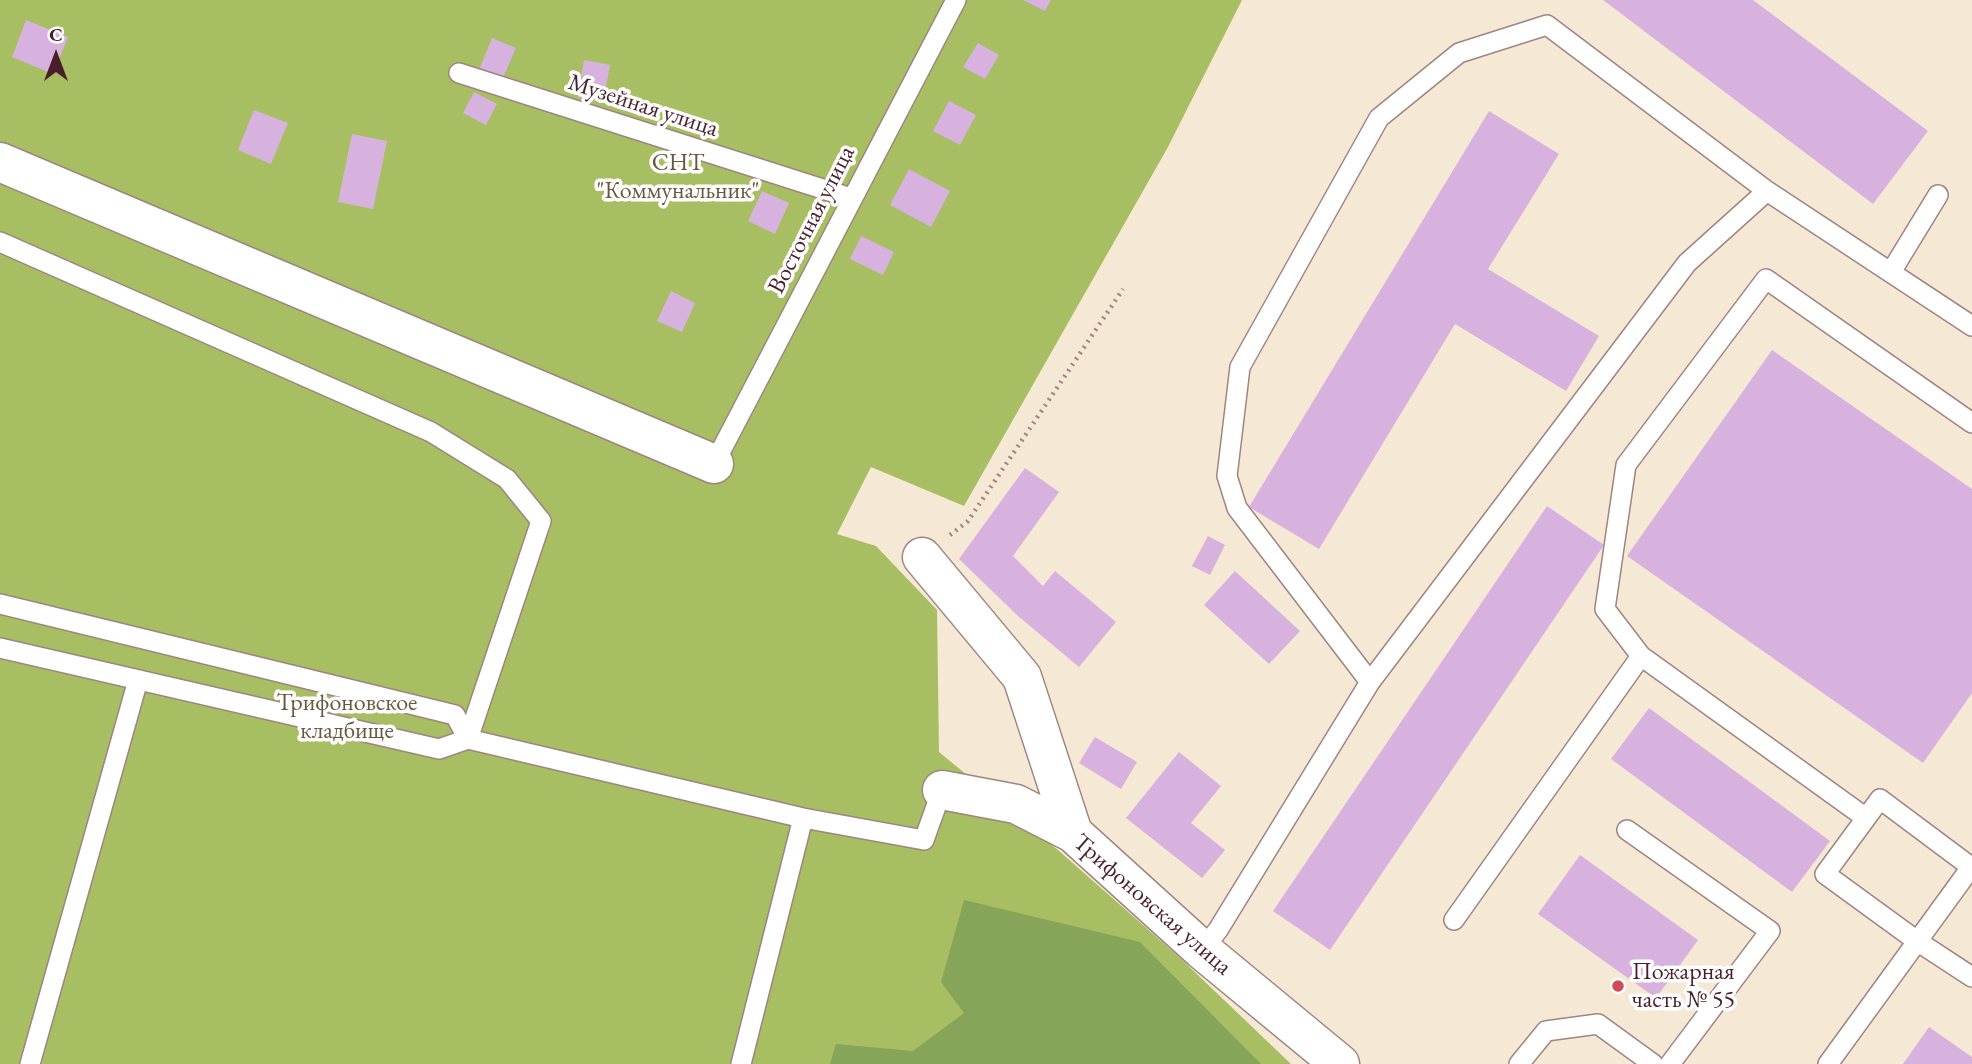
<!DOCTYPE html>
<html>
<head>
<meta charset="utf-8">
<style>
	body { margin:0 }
	#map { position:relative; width:1972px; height:1064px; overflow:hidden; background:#f5e9d5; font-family:"EB Garamond",serif }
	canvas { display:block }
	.north { position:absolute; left:21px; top:21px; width:70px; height:70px; -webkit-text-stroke:5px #fff; paint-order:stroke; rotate:0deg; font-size:19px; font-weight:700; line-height:28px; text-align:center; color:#4a1f2b }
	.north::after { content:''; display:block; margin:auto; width:24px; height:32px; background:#4a1f2b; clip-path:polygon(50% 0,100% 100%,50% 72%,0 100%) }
</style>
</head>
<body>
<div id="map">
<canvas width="1972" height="1064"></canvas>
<div class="north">С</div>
</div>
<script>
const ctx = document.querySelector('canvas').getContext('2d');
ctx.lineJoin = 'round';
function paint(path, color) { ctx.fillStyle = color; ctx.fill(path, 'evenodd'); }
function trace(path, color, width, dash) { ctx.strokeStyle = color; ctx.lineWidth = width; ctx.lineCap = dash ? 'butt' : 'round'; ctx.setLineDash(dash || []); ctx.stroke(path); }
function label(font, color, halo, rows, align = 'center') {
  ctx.font = font + ' "EB Garamond",serif'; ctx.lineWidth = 7; ctx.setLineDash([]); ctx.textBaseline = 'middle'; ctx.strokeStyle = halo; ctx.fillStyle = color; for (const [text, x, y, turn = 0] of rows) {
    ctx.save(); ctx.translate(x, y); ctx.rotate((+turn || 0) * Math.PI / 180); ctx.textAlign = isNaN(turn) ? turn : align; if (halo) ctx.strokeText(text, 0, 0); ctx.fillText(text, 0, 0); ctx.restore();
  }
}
const green = new Path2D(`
	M0,0H1242L1168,147L964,506L871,467L837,534L876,546L937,610L939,752L1058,850L1178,956L1291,1064H0Z`);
const forest = new Path2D(`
	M964,900L1140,942L1261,1064H830L836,1044L913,1051L964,1013L941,982Z`);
const building = new Path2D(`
	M1023,0H1051L1045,11Z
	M1603,0H1753L1928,131L1873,204Z
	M26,20L68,37L53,74L12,57Z
	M492,38L516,48L502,80L479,70Z
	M978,43L999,55L985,79L963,67Z
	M584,60L610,65L603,102L578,97Z
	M474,92L497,104L486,125L463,113Z
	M949,101L976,115L960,145L933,131Z
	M254,110L288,123L271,164L238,150Z
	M1489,111L1559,154L1488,269L1599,336L1566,391L1455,324L1319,549L1249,507Z
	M352,134L387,141L373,209L338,202Z
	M909,169L950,191L931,227L890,205Z
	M762,191L789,203L775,234L748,221Z
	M861,236L894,252L883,275L850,259Z
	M671,291L695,303L682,332L657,321Z
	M1772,350L1972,489V693L1923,763L1627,556Z
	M1025,468L1059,492L1013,556L1043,586L1055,571L1116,622L1079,667L1018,616L959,559Z
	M1547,506L1604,545L1330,950L1273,911Z
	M1208,536L1225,545L1210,575L1192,566Z
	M1235,571L1300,631L1269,664L1204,605Z
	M1649,708L1830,841L1792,892L1611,759Z
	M1095,737L1137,762L1121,789L1079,763Z
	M1179,752L1221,786L1191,823L1225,850L1202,878L1126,818Z
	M1580,855L1698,940L1656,998L1538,914Z
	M1929,1027L1972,1057V1064H1903Z`);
const path = new Path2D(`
	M950,535L968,521L1123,289`);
const service = new Path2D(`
	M459,73L851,198
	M0,242L431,432L507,479L541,521L468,739
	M1891,272L1938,195
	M714,464L956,0
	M0,604L455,715L468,739
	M0,648L439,749L468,739L803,818L741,1064
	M1641,656L1605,609L1626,465L1766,279L1972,423
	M1370,682L1237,508L1227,476L1240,367L1379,118L1459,53L1547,25L1767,191
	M803,818L924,840L942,790
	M1627,830L1770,931L1670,1064
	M1971,867L1880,799L1825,874L1917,941L1972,977
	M1454,920L1641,656L1866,818
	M1202,950L1218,930L1370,682L1687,263L1767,191L1972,326
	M30,1064L138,680
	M1519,1064L1546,1031L1598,1024L1653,1064
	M1828,1064L1972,866`);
const minor = new Path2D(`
	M0,162L714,464
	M922,557L1022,677L1073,833
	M942,790L1016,804L1073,833L1202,950L1340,1064`);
const markers = [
	[1618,986,7,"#d1495b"]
];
const streetNames = [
	["Музейная улица",643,106,18],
	["Восточная улица",812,220,-63],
	["Трифоновская улица",1152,905,41]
];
const parkNames = [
	["СНТ",678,163],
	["\"Коммунальник\"",678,191],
	["Трифоновское",347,703],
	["кладбище",347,731]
];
const poiNames = [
	["Пожарная",1632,972],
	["часть № 55",1632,1000]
];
paint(green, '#a8be62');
paint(forest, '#86a558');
paint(building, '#d7b2de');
trace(service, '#a08480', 22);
trace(minor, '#a08480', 41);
trace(path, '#a08480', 4.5, [2, 5]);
trace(service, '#fff', 19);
trace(minor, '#fff', 38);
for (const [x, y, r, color] of markers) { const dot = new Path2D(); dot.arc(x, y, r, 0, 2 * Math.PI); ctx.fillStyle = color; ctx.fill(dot); trace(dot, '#fff', 2.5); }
label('24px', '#4a1f2b', '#fff', streetNames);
label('24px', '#6b573e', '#fff', parkNames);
label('24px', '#4a1f2b', '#fff', poiNames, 'left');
</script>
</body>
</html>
